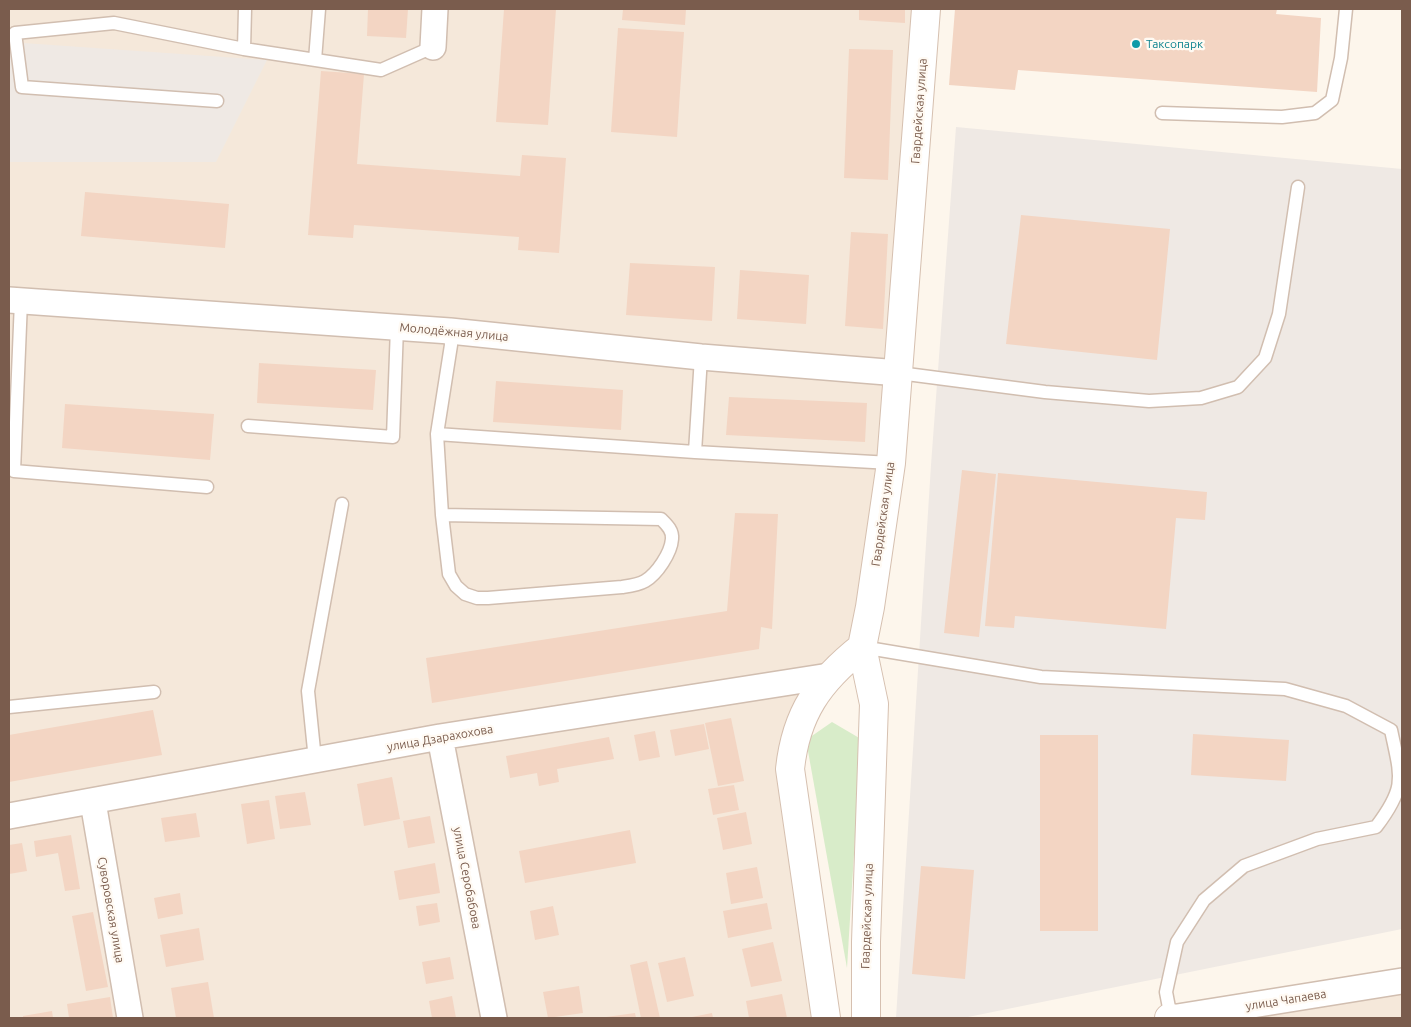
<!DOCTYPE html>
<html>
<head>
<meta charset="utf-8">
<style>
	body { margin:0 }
	#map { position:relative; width:1411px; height:1027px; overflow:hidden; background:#fdf6ec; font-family:Ubuntu,sans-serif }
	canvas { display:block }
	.frame { position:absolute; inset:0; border:10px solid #7a5c4d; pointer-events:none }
</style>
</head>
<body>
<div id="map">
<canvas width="1411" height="1027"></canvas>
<div class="frame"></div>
</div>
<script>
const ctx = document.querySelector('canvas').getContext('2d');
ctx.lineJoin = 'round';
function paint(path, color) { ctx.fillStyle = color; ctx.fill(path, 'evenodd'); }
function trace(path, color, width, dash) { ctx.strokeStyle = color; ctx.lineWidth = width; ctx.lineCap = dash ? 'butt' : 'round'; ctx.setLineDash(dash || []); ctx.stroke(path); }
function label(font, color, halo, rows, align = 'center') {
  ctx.font = font + ' Ubuntu,sans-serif'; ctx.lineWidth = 4.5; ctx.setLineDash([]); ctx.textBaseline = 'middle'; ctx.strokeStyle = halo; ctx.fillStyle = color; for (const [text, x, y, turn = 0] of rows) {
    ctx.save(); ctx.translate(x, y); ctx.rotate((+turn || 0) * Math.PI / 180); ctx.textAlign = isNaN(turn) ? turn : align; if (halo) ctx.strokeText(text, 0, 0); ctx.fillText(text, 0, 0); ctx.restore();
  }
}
const residential = new Path2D(`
	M9,9H926L870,607L793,742L826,1018H9Z
	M1402,981V1018H1171Z`);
const industrial = new Path2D(`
	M9,42L267,60L216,162H9Z
	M956,127L1402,169V929L963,1018H896L931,465Z`);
const green = new Path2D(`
	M832,722L861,739L847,968L806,740Z`);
const building = new Path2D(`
	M368,9H408L406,38L367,36Z
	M504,9H556L548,125L496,122Z
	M623,9H686L685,25L622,20Z
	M859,9H905V23L859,20Z
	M955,9H1277L1276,14L1321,18L1317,92L1018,70L1015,90L949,85Z
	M618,28L684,32L677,137L611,132Z
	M849,49L893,50L888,180L844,178Z
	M321,71L364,74L357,164L520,176L522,155L566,158L559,253L518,250L519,237L354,225L353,238L308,235Z
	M85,192L229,204L225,248L81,236Z
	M1021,215L1170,229L1157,360L1006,344Z
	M851,232L888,234L883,329L845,326Z
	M630,263L715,267L712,321L626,315Z
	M740,270L809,275L806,324L737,319Z
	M259,363L376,370L373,410L257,403Z
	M496,381L623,390L621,430L493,422Z
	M729,397L867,403L865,442L726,435Z
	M65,404L214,414L210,460L62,448Z
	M962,470L996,474L979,637L944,633Z
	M998,473L1207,492L1205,520L1176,518L1166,629L1015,616L1014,628L985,626Z
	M735,513L778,514L772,629L761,627L759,649L432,703L426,658L727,611Z
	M153,710L162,755L9,782V735Z
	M731,718L744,781L718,786L705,723Z
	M704,724L709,749L675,756L670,730Z
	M655,731L660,757L639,761L634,735Z
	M1193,734L1289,740L1286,781L1191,775Z
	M1040,735H1098V931H1040Z
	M609,737L614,759L557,769L559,782L539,786L537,773L510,778L506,756Z
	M392,777L400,819L364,826L357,784Z
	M734,785L739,810L713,815L708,789Z
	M305,792L311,825L280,829L275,796Z
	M269,800L275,839L247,844L241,804Z
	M746,812L752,844L723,850L717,818Z
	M196,813L200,837L165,842L161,818Z
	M430,816L435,843L408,848L403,821Z
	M630,830L636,863L525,883L519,851Z
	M71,835L80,889L65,891L58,853L36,857L34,841Z
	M22,843L27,871L9,874V845Z
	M435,863L440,893L399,900L394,871Z
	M921,866L974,870L965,979L912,974Z
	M757,867L763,898L731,904L726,873Z
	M180,893L183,914L158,919L154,898Z
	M437,903L440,922L419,926L416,906Z
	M767,903L772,929L728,938L723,911Z
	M553,906L559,935L535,940L530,911Z
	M93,912L108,987L86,991L72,916Z
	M199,928L204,960L166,967L160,935Z
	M773,942L782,981L751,987L742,949Z
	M450,957L454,979L426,984L422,962Z
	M685,957L694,996L667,1002L658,963Z
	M647,961L660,1018H641L630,965Z
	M208,982L214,1018H176L171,988Z
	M579,986L583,1013L548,1018L543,992Z
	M782,994L787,1018H749L746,1001Z
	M452,996L456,1018H432L429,1001Z
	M110,997L113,1018H69L67,1004Z
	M52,1011L53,1018H23V1016Z
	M635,1013L636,1018H606V1017Z
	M712,1013L713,1018H692V1017Z`);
const lane = new Path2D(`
	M245,9L244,49L381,70L433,47
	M315,60L319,9
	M217,101L22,87L15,33L114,23L244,49
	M1162,113L1282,117L1315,113L1332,100L1341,58L1346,9
	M21,301L14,471L207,487
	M899,373L1045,392L1149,401L1201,398L1238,387L1265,358L1279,314L1298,187
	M248,426L393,437L397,327
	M437,434L695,452L891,463
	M695,452L701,357
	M442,515L661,519C666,524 673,530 672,539C671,553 657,574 645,581C638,585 629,586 622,587L488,598H477L465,594L456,586L449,574L442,515L437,434L451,345L450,331
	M862,647L1041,677L1285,689L1346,706L1391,730C1401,778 1407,786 1376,827L1317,839L1244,866L1204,900L1177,942L1166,992L1171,1018
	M9,707L154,692
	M315,760L308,691L342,504`);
const street = new Path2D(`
	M433,47L435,9
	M9,300L450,331L701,357L899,373
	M440,737L494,1018
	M93,802L130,1018
	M9,816L440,737L829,676
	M1171,1018L1402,981`);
const secondary = new Path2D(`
	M826,1018L790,769C796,713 819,681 862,647
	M866,1018V942L874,704L862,647L870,607L891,463L926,9
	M1169,1018H1171`);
const markers = [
	[1136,44,5,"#0f9aa8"]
];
const cultureNames = [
	["Таксопарк",1146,44]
];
const streetNames = [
	["Гвардейская улица",919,111,-86],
	["Молодёжная улица",454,332,5],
	["Гвардейская улица",883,514,-82],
	["улица Дзарахохова",440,738,-10],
	["улица Серобабова",467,878,79],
	["Суворовская улица",111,910,80],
	["Гвардейская улица",867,916,-88],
	["улица Чапаева",1286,1000,-9]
];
paint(residential, '#f5e8da');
paint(industrial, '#efe9e4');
paint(green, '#d8ecc9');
paint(building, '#f3d5c3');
trace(lane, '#d1beb0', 15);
trace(street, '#d1beb0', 28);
trace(secondary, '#d6c0b0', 30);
trace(lane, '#fff', 12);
trace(street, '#fff', 25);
trace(secondary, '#fff', 28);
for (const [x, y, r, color] of markers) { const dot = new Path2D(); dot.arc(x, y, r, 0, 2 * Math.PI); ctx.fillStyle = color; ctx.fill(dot); trace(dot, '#fffaf3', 2); }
label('12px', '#0d838f', '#fffaf3', cultureNames, 'left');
label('12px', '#7a5c4d', '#fffaf3', streetNames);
</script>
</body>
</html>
